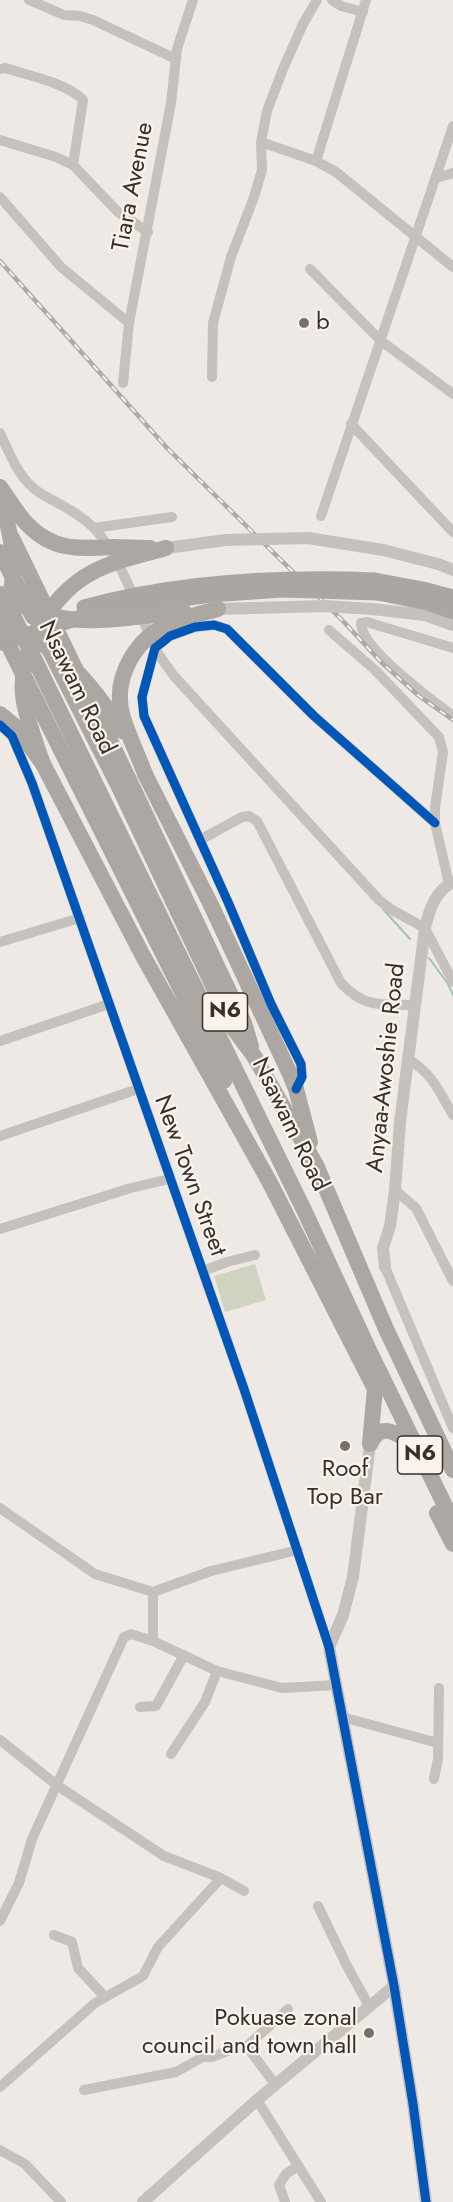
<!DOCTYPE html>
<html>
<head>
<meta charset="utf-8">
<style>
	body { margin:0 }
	canvas { display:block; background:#eee9e4 }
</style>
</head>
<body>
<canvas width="453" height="2202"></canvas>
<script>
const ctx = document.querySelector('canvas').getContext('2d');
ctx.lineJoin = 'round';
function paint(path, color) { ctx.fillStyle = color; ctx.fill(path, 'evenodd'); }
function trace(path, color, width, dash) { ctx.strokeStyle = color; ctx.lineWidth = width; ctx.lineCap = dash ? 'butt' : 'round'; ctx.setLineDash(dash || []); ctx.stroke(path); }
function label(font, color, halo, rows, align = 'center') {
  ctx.font = font + ' Jost,sans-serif'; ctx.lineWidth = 4.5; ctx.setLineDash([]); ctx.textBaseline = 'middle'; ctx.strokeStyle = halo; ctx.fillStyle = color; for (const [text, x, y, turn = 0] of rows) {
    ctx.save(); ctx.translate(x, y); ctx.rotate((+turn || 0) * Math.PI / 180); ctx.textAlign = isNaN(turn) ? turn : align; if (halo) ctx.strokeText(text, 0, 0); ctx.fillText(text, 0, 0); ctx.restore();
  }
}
const green = new Path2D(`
	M255,1264L266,1300L225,1312L214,1276Z`);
const stream = new Path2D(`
	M383,909L410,939
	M429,958L448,984L453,995`);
const minor = new Path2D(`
	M29,0L64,15L80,16L93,20L176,59
	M332,0L341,6L363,12
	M0,69L5,68C27,75 67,83 83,100L73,165
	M0,140L56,157L73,165L118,212L148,232
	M261,142L316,161L336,172L453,267
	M316,161L366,0
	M436,178L453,173
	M0,197L61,267L129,323
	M310,269L381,341L453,394
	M212,377L213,323L231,257L254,197L262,170L261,142L267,111L283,69L303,24L317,0
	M123,383L129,323L171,103L177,49L193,0
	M351,424L453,532
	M0,433C10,454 19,480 40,493C58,504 78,512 94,528C120,555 138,610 154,646C159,656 167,666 174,676L379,900L392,910L425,928L453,982
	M321,516L453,126
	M94,528L172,517
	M329,630L375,670L439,737L443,752L435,808V823L449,884
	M453,648L367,622L361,623C361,649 432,700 453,716
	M0,725L12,736L32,783L244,1389L329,1647
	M200,840L242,817L249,816L257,821L341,983C365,1009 383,1004 415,1005
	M0,942L80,918
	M0,1041L109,1004
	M408,1059C432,1073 439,1091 453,1115
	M296,1089L302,1077L301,1064L271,1004L228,902L144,716L142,697L155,648L170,636L195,627L214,625L227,629L314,716L435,823
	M0,1136L138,1089
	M395,1190L416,1208L453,1281
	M0,1229L131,1188L169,1179
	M385,1267L453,1428
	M203,1271L227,1262L255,1255
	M0,1508L95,1574L153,1592L211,1571L298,1550
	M153,1641V1592
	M140,1707L156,1706L184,1655
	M342,1717L438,1743
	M0,1740L58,1786L164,1856L221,1878L244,1891
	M171,1754L205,1702L217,1671
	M434,1779L438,1759L439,1688
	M318,1906L347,1966L369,2006
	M0,1921L19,1883L32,1839L124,1637L131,1634L153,1641L217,1671L282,1688L337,1685
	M54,1935L72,1942L78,1968L105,1997
	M246,2047L288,2009
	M0,2087L95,2003L143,1976L158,1947L221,1878
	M84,2090L176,2072L203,2057H212L240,2046L248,2048L275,2084
	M257,2100L321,2202
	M0,2150L25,2164L61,2202
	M285,2202L279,2185L286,2174L298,2166`);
const tertiary = new Path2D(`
	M383,550L438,564L453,570
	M372,609L425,615L453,625
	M385,1267L383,1248L390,1226L395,1190L400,1122L425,928C429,911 435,891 453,882
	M370,1444L353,1577L343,1615L329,1647L394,1986L413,2104L426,2202
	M143,2202L257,2100L394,1986`);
const primary = new Path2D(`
	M375,580L423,589L453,597
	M378,593L427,603L453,612`);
const trunk = new Path2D(`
	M12,538L131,784L244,1023L251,1046
	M0,552L33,617
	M3,595L304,1210L369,1350L453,1522
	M0,628L205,1038L224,1081
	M47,645L120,789L233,1028L254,1056L316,1165L386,1329L453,1470
	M0,714L18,729L43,764L143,956L269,1181L373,1385
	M145,774L211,905L289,1072L296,1089L310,1142
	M370,1444L375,1388
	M370,1444C378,1429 385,1428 399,1435
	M437,1513L453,1544`);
const rail = new Path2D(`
	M0,261L167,448L343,621L382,663L419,696L453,720`);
const tertiaryBridge = new Path2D(`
	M166,548L226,540L308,538L383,550
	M218,609L325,606L372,609`);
const primaryBridge = new Path2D(`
	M84,607C179,581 277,576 375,580
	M0,643L88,615L147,604L211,595L282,590L378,593`);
const trunkBridge = new Path2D(`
	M0,487C9,499 17,514 27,524C53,551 78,549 113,547C125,547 138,548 150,548
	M0,498C14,541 21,580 0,622
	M0,594C67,634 112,618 184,612
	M0,626C57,640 92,684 122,731
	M43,764C36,744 28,723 24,702C15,655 50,595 91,573C113,561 141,555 166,548
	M145,774C138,755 129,737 123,718C111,678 136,636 174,622C188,616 203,613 218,609`);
const cycleway = new Path2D(`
	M0,725L12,736L32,783L244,1389L329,1647L394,1986L413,2104L426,2202
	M296,1089L302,1077L301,1064L271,1004L228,902L144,716L142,697L155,648L170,636L195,627L214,625L227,629L314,716L435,823`);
const markers = [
	[304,323,6,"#786f6c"],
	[345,1446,6,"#786f6c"],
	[369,2033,6,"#786f6c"]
];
const shields = [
	[225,1012,45],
	[420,1455,45]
];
const shieldNames = [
	["N6",225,1012],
	["N6",420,1455]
];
const streetNames = [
	["Tiara Avenue",134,187,-79],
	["Nsawam Road",76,688,64],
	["Anyaa-Awoshie Road",387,1068,-84],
	["Nsawam Road",289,1125,64],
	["New Town Street",189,1176,70]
];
const poiNames = [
	["b",316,323],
	["Roof",345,1470,"center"],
	["Top Bar",345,1498,"center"],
	["Pokuase zonal",357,2019,"right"],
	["council and town hall",357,2047,"right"]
];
paint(green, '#d0d3bf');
trace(stream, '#a1c0be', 2);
trace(minor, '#c7c1bd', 10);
trace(tertiary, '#c7c1bd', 12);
trace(primary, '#aca6a2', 15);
trace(trunk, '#aca7a2', 16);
trace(rail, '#afaaa7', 4.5);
trace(rail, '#faf3ec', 2, [7]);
trace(tertiaryBridge, '#c7c1bd', 12);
trace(primaryBridge, '#aca6a2', 15);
trace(trunkBridge, '#aca7a2', 16);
trace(cycleway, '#0057b8', 9);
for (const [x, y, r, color] of markers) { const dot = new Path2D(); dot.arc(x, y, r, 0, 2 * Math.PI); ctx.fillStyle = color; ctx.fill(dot); trace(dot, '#faf3ec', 2); }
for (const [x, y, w] of shields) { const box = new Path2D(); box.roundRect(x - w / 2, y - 19, w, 38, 4.5); ctx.fillStyle = '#faf3ec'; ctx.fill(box); trace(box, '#382e2b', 1.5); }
label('bold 22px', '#382e2b', null, shieldNames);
label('24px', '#382e2b', '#faf3ec', streetNames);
label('24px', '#382e2b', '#faf3ec', poiNames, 'left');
</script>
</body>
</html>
